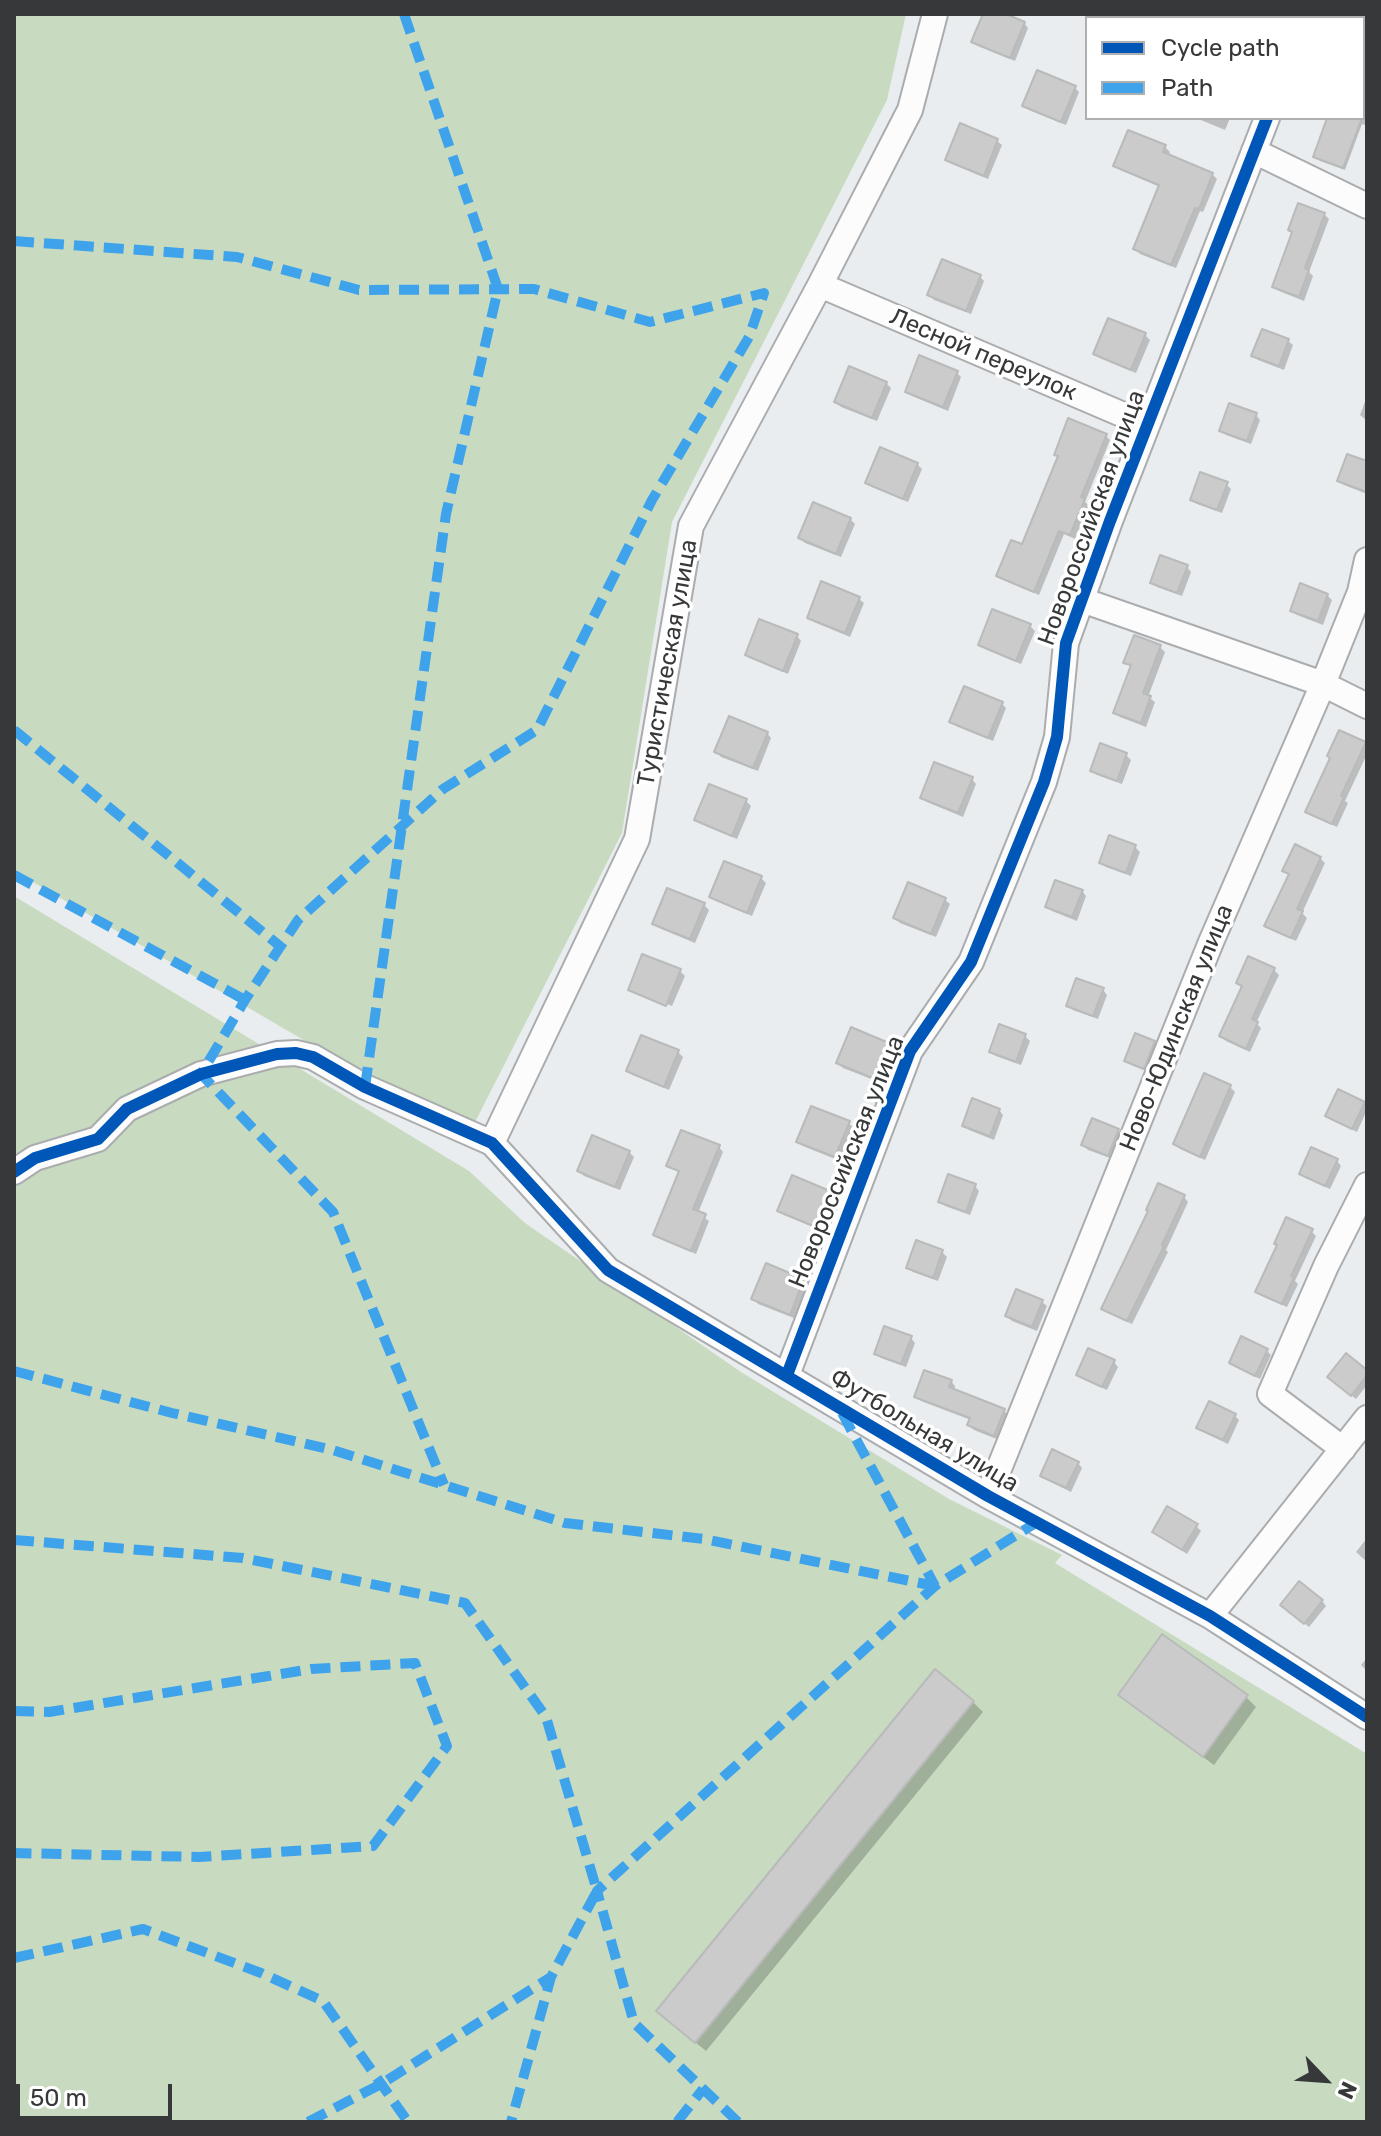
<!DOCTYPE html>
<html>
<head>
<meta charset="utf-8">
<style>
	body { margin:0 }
	#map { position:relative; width:1381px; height:2136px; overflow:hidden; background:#eaedef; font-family:Rubik,sans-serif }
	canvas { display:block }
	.frame { position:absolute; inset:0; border:16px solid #363839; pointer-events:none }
	.legend { position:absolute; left:1085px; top:16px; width:280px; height:104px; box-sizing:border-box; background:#fff; border:2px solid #afafb0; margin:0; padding:10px 14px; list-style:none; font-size:24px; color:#363839 }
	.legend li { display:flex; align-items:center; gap:16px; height:40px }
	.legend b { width:40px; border:2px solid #afafb0 }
	.north { position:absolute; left:1285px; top:2040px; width:80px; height:80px; -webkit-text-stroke:6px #fff; paint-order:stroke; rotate:115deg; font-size:22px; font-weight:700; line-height:32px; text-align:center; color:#363839 }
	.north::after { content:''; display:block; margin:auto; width:28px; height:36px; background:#363839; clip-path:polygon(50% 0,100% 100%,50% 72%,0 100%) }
	.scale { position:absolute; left:16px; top:2084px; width:156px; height:36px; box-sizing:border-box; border:4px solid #363839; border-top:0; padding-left:10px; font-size:24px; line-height:28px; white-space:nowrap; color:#363839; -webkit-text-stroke:6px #fff; paint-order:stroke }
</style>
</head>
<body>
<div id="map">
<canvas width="1381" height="2136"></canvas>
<div class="frame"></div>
<ul class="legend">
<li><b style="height:10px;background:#0057b8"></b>Cycle path</li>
<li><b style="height:10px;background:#3fa3ec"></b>Path</li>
</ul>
<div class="north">N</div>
<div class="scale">50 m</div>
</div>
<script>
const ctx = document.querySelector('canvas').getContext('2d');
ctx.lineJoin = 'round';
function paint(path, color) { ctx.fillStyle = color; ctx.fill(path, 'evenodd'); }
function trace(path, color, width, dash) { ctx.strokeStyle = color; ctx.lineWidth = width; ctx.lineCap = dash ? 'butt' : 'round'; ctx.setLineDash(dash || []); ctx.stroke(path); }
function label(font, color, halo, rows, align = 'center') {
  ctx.font = font + ' Rubik,sans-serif'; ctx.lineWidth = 7; ctx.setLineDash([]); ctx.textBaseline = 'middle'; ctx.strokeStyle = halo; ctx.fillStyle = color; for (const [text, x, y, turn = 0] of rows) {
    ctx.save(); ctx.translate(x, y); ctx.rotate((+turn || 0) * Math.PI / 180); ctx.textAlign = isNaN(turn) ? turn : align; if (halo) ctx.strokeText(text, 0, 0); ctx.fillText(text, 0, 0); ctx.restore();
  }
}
const green = new Path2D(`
	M14,14H906L887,100L672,522L622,833L468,1136L14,871Z
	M14,896L469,1171L525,1223L741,1372L949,1499L1062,1555L1055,1563L1367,1754V2122H14Z`);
const shadow = new Path2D(`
	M985,14H1001L1024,23L1028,28L1015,61L978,46L974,42Z
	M1219,14H1265L1264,18H1223Z
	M1366,37L1367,119L1365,125L1362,124L1345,170L1320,161L1315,156L1333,118H1363V46Z
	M1074,87L1079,92L1066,125L1029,110L1025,106Z
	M1196,118H1230L1225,130Z
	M997,141L1002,145L988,179L952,164L948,159Z
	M1165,147L1170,152L1168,156L1212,174L1217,179L1203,212L1200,211L1176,268L1140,254L1135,249L1160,187L1120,170L1115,166Z
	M1324,214L1329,219L1309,272L1313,276L1304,301L1279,291L1274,287Z
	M980,277L984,281L971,314L934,300L930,295Z
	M1145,335L1150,340L1136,373L1100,358L1095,354Z
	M1288,341L1293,345L1284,370L1258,360L1254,356Z
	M957,373L961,377L948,411L912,396L907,391Z
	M886,383L891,388L877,421L841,407L836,402Z
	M1367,396V421L1360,415Z
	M1256,415L1260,420L1251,444L1226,435L1221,430Z
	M1106,436L1110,440L1085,502L1089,505L1075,539L1064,534L1039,595L1003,580L998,576L1023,547L1059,457L1056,454Z
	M1367,463V494L1344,485L1339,481Z
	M917,464L922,469L908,502L872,487L867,483Z
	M1226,484L1231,489L1222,513L1197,504L1192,499Z
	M850,519L855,524L841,557L805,543L800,538Z
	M1187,567L1191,572L1182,596L1157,587L1152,582Z
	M1327,595L1332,600L1323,625L1297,615L1293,611Z
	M859,599L864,603L850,637L814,622L809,617Z
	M1030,626L1035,631L1021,664L985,649L980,644Z
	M797,636L801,641L788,674L752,659L747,655Z
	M1160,647L1165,652L1148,697L1155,702L1146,727L1120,717L1116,713L1132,668L1126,662Z
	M1001,703L1006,708L993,741L956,726L952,722Z
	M767,733L771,738L758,771L721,757L717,752Z
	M1365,744L1367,746V754L1345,801L1348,803L1337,827L1312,816L1307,811L1332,759Z
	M1126,755L1131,760L1122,784L1097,775L1092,770Z
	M972,779L976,784L963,817L927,802L922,797Z
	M746,801L751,806L737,839L701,824L696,820Z
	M1135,847L1140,852L1131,876L1106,867L1101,862Z
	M1320,858L1325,863L1302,913L1307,918L1296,941L1271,930L1267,926L1290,876L1285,871Z
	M725,863L761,878L766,883L752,916L716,901L711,897Z
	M1082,891L1086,896L1077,921L1052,911L1047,907Z
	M945,900L950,904L936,937L900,923L895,918Z
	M704,905L709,910L695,943L659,928L654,923Z
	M1274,970L1279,975L1256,1023L1261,1028L1250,1052L1226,1041L1221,1036L1243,987L1238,982Z
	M680,971L685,976L672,1006L633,990V992L630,989Z
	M1103,990L1107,995L1098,1019L1073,1010L1068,1005Z
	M1025,1036L1030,1041L1021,1065L996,1056L991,1051Z
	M1154,1043L1158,1048L1149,1072L1131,1065L1126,1060Z
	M888,1044L893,1049L879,1082L843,1068L838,1063Z
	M678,1052L683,1057L669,1090L633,1075L628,1071Z
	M1230,1087L1235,1092L1205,1160L1180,1149L1176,1144Z
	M1363,1103L1367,1107V1110L1357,1132L1333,1120L1328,1116Z
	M999,1110L1003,1115L994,1140L969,1130L965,1126Z
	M848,1123L853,1127L840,1161L803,1146L799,1141Z
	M1118,1130L1122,1135L1113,1159L1088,1150L1083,1145Z
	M719,1147L723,1152L698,1213L709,1221L696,1254L660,1239L655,1235L680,1173L669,1166Z
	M629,1152L634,1157L620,1190L584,1176L579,1171Z
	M1337,1161L1341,1166L1330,1189L1306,1178L1301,1173Z
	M975,1186L979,1191L970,1215L945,1206L940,1201Z
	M829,1192L834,1197L820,1230L784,1215L779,1211Z
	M1184,1197L1188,1202L1166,1250L1168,1252L1132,1324L1108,1313L1103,1308L1150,1211Z
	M1311,1231L1316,1236L1295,1281L1298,1284L1287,1307L1262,1296L1257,1291Z
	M917,1243L942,1252L947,1257L938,1281L913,1272L908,1267Z
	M803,1280L808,1285L794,1318L758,1304L754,1299Z
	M1042,1302L1047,1306L1037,1331L1012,1321L1007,1316Z
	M911,1338L915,1343L906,1367L881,1358L876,1353Z
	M1266,1350L1271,1355L1260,1379L1236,1367L1231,1363Z
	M1114,1362L1118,1367L1107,1390L1083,1379L1078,1374Z
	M1367,1373V1385L1356,1399L1334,1381Z
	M951,1381L955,1386L954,1391L1004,1411L1008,1415L999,1440L974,1430L969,1425L971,1420L921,1401L916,1397Z
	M1234,1415L1239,1420L1228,1444L1203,1432L1199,1428Z
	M1078,1463L1082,1468L1071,1492L1047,1480L1043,1476Z
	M1196,1526L1201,1531L1187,1554L1154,1532Z
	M1367,1538V1562L1356,1552Z
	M1322,1601L1326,1606L1309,1627L1287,1609Z
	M1367,1658V1671L1361,1665Z
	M1121,1695L1246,1697L1256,1707L1214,1765L1131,1705Z
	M973,1702L983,1712L706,2051L669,2021Z`);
const building = new Path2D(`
	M983,14H1006L1025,22L1010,58L971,42Z
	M1037,70L1076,86L1061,122L1022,106Z
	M1327,118H1362L1343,168L1313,157Z
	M960,123L998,139L984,176L945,160Z
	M1128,130L1166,145L1163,152L1213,173L1199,209L1195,208L1171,265L1133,249L1159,185L1113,166Z
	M1298,203L1325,213L1305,268L1309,270L1299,297L1272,287L1292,232L1288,230Z
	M942,259L981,275L966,311L927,295Z
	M1108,318L1146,333L1131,370L1093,354Z
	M1262,329L1289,339L1279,366L1251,356Z
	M919,355L958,371L943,407L905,392Z
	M849,366L887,382L872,418L834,402Z
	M1229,403L1257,413L1247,441L1219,431Z
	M1068,418L1107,434L1081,497L1085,499L1070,535L1059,531L1034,592L996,576L1011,540L1022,544L1058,456L1054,455Z
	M880,447L918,463L903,499L865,483Z
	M1347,454L1367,461V492L1337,481Z
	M1200,472L1228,482L1217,510L1190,500Z
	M813,502L851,518L836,554L798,538Z
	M1160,555L1188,565L1177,593L1150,583Z
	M821,581L860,597L845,633L807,618Z
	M1300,583L1328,594L1318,621L1290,611Z
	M992,609L1031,624L1016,661L978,645Z
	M759,619L798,634L783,671L745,655Z
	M1134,635L1161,645L1143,693L1151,696L1141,723L1113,713L1131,665L1123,663Z
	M964,686L1003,702L988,738L949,722Z
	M729,716L768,732L753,768L714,752Z
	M1339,730L1366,742L1341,796L1344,797L1332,824L1305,812L1330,758L1327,756Z
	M1100,743L1127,753L1117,781L1090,771Z
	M934,762L973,777L958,813L920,798Z
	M709,784L747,799L732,836L694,820Z
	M1109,835L1136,845L1126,873L1099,863Z
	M1295,844L1321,857L1297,909L1303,911L1291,938L1264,926L1289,874L1282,871Z
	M724,861L762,876L747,913L709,897Z
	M1055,880L1083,890L1072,917L1045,907Z
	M908,882L946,898L931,934L893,918Z
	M667,888L705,903L690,939L652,924Z
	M642,954L681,969L666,1006L628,990Z
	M1248,956L1275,968L1252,1019L1258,1022L1246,1049L1219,1036L1242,986L1236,983Z
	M1076,978L1104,988L1093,1016L1066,1006Z
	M999,1024L1026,1034L1016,1062L989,1052Z
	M851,1027L889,1043L875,1079L836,1063Z
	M1135,1033L1155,1041L1144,1069L1124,1061Z
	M641,1035L679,1050L664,1087L626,1071Z
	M1204,1073L1231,1085L1200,1157L1173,1144Z
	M1338,1089L1365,1102L1352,1129L1325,1116Z
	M972,1098L1000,1109L990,1136L962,1126Z
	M811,1106L850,1121L835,1157L796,1142Z
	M1092,1118L1119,1129L1108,1156L1081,1145Z
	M681,1130L720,1145L693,1209L706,1214L691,1251L653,1235L679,1171L666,1166Z
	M592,1135L630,1151L615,1187L577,1171Z
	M1311,1147L1338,1159L1325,1186L1299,1174Z
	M948,1174L976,1184L966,1212L938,1202Z
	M792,1175L830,1191L816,1227L777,1211Z
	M1158,1183L1185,1195L1162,1245L1164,1246L1127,1321L1101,1309L1148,1211L1146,1210Z
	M1286,1217L1313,1229L1291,1276L1294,1277L1282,1304L1255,1292L1277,1245L1274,1244Z
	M916,1240L943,1250L933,1278L906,1268Z
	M766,1263L804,1279L790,1315L751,1299Z
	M1016,1289L1043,1300L1032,1327L1005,1316Z
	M884,1326L912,1336L901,1364L874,1354Z
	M1241,1336L1268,1349L1255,1376L1229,1363Z
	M1088,1348L1115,1360L1102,1387L1076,1375Z
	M1346,1353L1367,1370V1375L1351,1396L1327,1377Z
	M924,1370L952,1380L949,1387L1005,1409L994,1436L967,1425L970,1418L914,1397Z
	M1209,1401L1236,1414L1223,1440L1196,1428Z
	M1052,1449L1079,1462L1066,1488L1040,1476Z
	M1167,1506L1198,1524L1182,1550L1152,1532Z
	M1299,1581L1323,1600L1304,1624L1280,1605Z
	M1162,1634L1248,1695L1203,1757L1118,1695Z
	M935,1669L974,1701L695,2043L656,2011Z`);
const minor = new Path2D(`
	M1307,18L1309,14
	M1254,151L1367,206
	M820,285L1147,425
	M1082,600L1323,684L1367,706
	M492,1143L637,839L691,526L820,285L910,110L935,14
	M14,1172L35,1158L98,1139L127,1109L201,1074L277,1054L296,1053L313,1057L365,1087L492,1143L608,1270L988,1496L1210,1616L1367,1717
	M787,1375L910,1051L971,962L1044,782L1057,737L1066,643L1110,521L1267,118
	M1343,1449L1270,1394L1326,1266L1367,1185
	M988,1496L1211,942L1323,684L1360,592L1367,560
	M1210,1616L1367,1418`);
const quiet = new Path2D(`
	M14,241L237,257L359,290L534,289L650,322L764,293L749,337L652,500L537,730L443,789L298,920L245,1000L201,1074L333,1212L444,1485
	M14,730L281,947
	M14,875L245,1000
	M365,1087L446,514L498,289L404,14
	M14,1371L172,1413L333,1450L565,1523L704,1539L935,1586
	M842,1413L935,1586
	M14,1540L243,1558L465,1603L546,1717L597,1891L551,1977L511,2122
	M14,1711L49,1712L311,1669L415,1663L447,1746L373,1846L199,1857L14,1853
	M14,1958L143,1929L261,1973L323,2001L408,2122
	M308,2122L381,2084L551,1977
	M677,2122L703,2089
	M738,2122L634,2023L597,1891L935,1586L1037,1522`);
const cycleway = new Path2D(`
	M14,1172L35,1158L98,1139L127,1109L201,1074L277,1054L296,1053L313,1057L365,1087L492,1143L608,1270L988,1496L1210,1616L1367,1717
	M787,1375L910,1051L971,962L1044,782L1057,737L1066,643L1110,521L1267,118`);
const streetNames = [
	["Лесной переулок",983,355,23],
	["Новороссийская улица",1092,518,-70],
	["Туристическая улица",668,663,-80],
	["Ново-Юдинская улица",1177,1028,-68],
	["Новороссийская улица",847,1162,-68],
	["Футбольная улица",924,1431,31]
];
paint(green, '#c8dbc0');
paint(shadow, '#0003');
paint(building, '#cbcbcc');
trace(building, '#b9baba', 2);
trace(minor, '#aaacae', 28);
trace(minor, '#fcfcfd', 24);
trace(quiet, '#3fa3ec', 10, [20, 10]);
trace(cycleway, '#0057b8', 12);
label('24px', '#363839', '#fff', streetNames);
</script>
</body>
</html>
